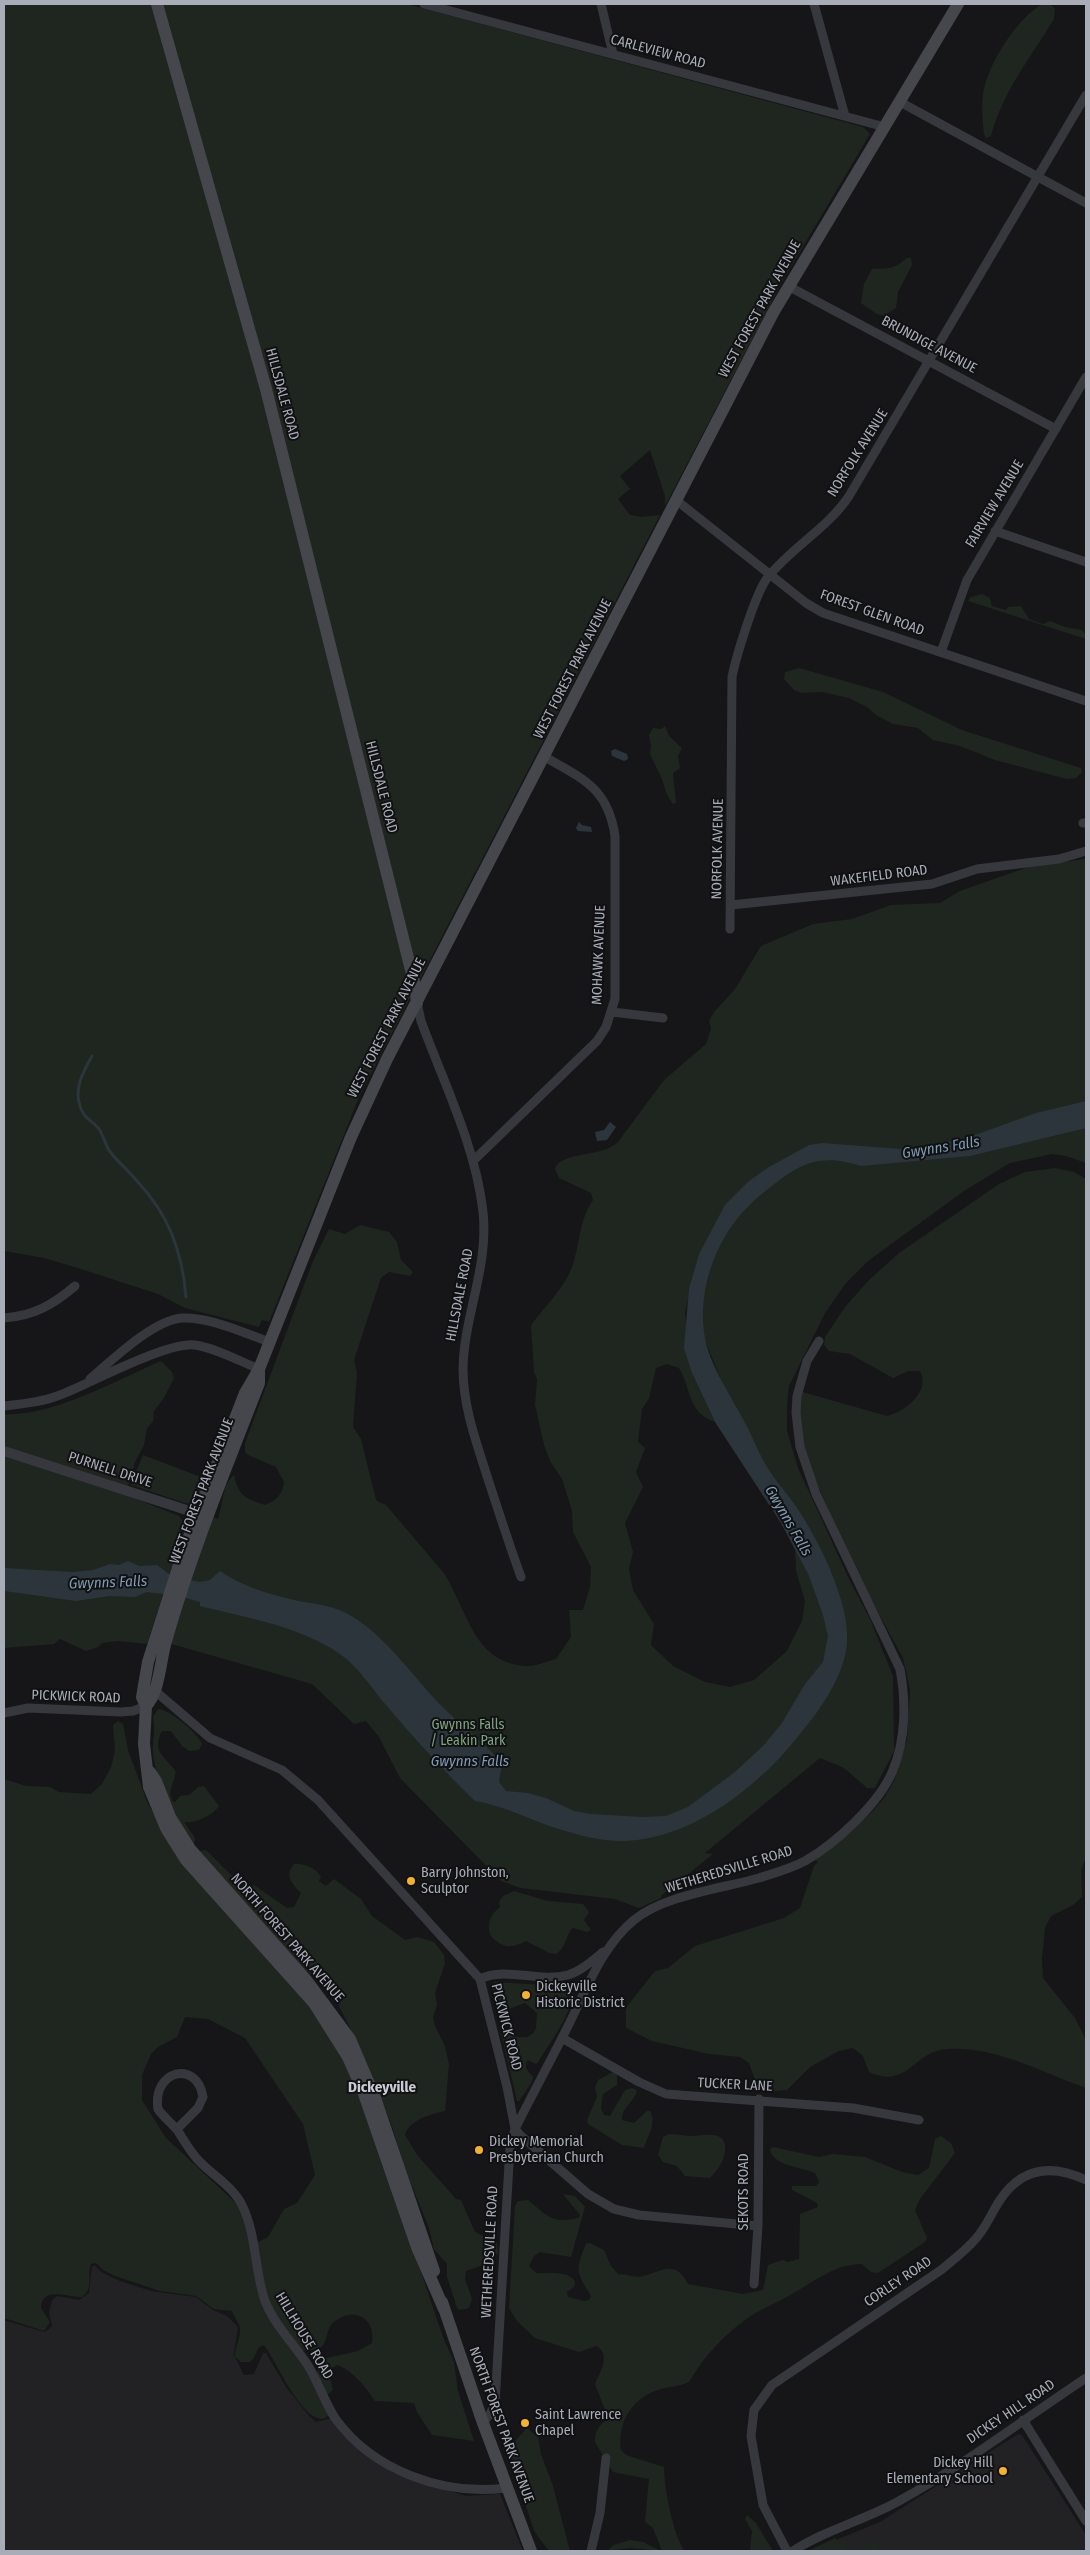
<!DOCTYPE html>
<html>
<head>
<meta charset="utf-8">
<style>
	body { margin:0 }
	#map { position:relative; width:1090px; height:2555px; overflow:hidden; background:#161618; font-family:"Fira Sans Condensed",sans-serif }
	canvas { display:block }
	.frame { position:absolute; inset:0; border:5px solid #a8adb8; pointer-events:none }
</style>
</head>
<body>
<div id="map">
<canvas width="1090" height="2555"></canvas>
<div class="frame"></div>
</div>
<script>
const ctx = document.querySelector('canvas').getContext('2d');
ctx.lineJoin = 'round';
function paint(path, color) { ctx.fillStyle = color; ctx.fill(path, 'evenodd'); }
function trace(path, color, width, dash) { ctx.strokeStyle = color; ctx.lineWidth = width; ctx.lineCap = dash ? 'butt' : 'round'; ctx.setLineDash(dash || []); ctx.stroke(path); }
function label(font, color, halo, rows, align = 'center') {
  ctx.font = font + ' "Fira Sans Condensed",sans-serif'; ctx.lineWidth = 4; ctx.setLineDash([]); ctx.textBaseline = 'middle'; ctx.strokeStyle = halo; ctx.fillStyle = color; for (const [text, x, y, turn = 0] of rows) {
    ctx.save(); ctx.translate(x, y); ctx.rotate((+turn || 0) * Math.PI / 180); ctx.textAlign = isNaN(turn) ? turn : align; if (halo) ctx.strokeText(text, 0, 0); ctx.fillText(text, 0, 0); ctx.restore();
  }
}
const built = new Path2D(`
	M92,2266H95L103,2273L120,2281L151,2291L196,2297L213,2310L227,2316L238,2327L234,2355L244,2375L254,2374L263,2353H266L286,2387L309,2416L316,2422L332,2418L380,2464L394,2473L466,2496L500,2494L523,2551H4V2320L44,2332L48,2330L52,2326L49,2313L52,2300L57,2296L79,2300L89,2293Z
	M1018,2434L1022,2435L1086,2535V2551H837L831,2542L880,2522Z`);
const green = new Path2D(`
	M4,4H407L863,127L870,134L782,282L665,506V496L650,450L620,476L630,489L618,499L630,515L641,517L660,515L359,1097L269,1322L262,1320L259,1327L185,1308L158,1294L81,1269L44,1258L4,1251Z
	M1043,4H1050L1055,9L1054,19C1031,57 1002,93 991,136L986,138L984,134C983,122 981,108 983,95C986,67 1017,17 1043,4Z
	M907,258H911L912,265L898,292L896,308L884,316L877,314L861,303L864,284L872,269C890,268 892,270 907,258Z
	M982,594L990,598L992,606L1006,610L1008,607L1021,606L1029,619L1043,624L1050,621L1065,627L1082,630L1086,635V639L968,601L971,597Z
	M799,668L883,692L962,730L1081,768L1082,772L1076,778L1067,779L995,760L960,746L933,740L918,728L893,724L876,715L867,707L849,698L822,692L802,693L794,690L784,679L785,672Z
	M665,726L669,736L682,748L678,756L680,768L673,773L676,803L673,804L667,795L662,779L650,754L651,745L649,735L653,728L661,729Z
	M1086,859V1163L1066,1156L1052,1154L1010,1163L964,1191L868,1261L846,1283L825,1313L789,1386L787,1404V1431L798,1468L849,1579L870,1619L893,1676L894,1751L875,1788H867L844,1768L820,1758L705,1853L713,1854L661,1896V1898L639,1908L615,1899L521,1888L501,1881L400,1778L379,1737L366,1721L354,1724L312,1684L168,1643L210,1516L218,1519C223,1504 222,1485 234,1475C239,1496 244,1498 265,1505C277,1500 282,1495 284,1482L276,1467L248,1455L245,1452V1443L313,1261L329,1229L345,1234L360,1225L389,1232L397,1242L401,1260L413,1272L410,1276L389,1272L381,1278L354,1360L357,1372L353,1427L361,1439L375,1496L377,1501L386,1505L443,1572C467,1607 472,1663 526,1666C535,1667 547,1661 556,1659L571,1637L569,1610H583L590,1587L591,1567L573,1532L572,1511L562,1479L550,1461L544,1445L535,1405L537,1379L534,1372L531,1325C543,1309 560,1292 569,1274C581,1249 576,1226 593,1200L591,1193L559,1178L555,1169C560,1151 602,1158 618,1142L664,1080L706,1044L711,1029L709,1021L714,1012L735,989L761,946L813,924L852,919L891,905L940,903L960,891L1031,866ZM688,1300L725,1389L767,1468L781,1486L809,1576L795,1549L796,1571L805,1601L802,1621L787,1651L754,1680L730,1687L705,1682L673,1666L651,1645L654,1624L633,1590L629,1569L633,1552L625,1523L643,1487L636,1472L645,1448L638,1442L642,1409L649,1398L656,1368L667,1364L679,1368C692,1390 687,1412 715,1422L692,1373L685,1313Z
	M1055,1168L1074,1172L1086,1179V1857L1081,1870L1082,1897L1073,1905L1051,1916L1045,1928L1042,1959L1043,1978L1075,2018L1086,2040V2088C1041,2072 996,2046 947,2049C913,2051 908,2090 869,2072L863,2056L853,2048L839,2051L810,2067L787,2090L765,2092L755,2080L749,2063L740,2057L709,2054L652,2041L626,2028V2010L628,2005L655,1971L668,1968L695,1946L784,1918L800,1908L814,1866L818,1862L815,1860L871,1813L884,1798L894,1781L907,1740L910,1690L903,1658L852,1565L806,1458L798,1434L799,1391L887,1416C905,1412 931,1391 920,1371H908L893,1378L850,1354L829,1351L824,1345L825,1337L845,1307L869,1280L899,1253L999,1184L1025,1172Z
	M161,1361L172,1372L174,1378L164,1398L154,1411L153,1421L147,1429L144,1445L135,1462L128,1486L4,1446V1414C51,1417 117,1380 161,1361Z
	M4,1455L119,1492L179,1516L183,1522V1533L147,1644L118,1641L102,1643L98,1647L86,1651L60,1639L54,1644L4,1648Z
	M143,1455L206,1479L198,1499L191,1504L185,1503L131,1485Z
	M158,1709C169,1709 198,1733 202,1744L199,1750L189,1751L182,1746L171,1731H162C150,1753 168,1758 176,1772L170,1792L172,1801L175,1802L180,1796L189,1795L198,1787L204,1786L219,1806C214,1815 194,1824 184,1822L195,1838L194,1844C178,1821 157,1783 153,1755C152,1742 156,1730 153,1717Z
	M118,1721L123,1724L128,1750L148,1804L175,1851L195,1877L310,2004L344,2056L365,2107L443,2337L454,2362L458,2391L474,2441L432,2435L417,2412L414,2403L375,2401C367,2388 351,2369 337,2365L328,2370L333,2390L326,2396L316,2375L322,2359L358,2351L372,2343C376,2318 354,2307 335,2321C325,2328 329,2342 320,2348C316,2351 307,2350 301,2351L273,2312L265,2286L256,2243L268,2237L284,2209L297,2203L315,2175L303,2124L245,2038L208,2019L185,2017L177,2037L158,2047L151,2054L142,2075V2100L166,2138L240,2207L253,2247L259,2286L265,2304L304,2363L331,2414L323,2419C300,2419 277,2362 264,2345L258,2348L254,2358L250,2362H241L235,2357C235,2345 241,2338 240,2329C240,2324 234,2317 232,2311L214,2309L196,2296L160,2291L115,2276L103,2270L96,2263L91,2264C86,2277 95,2287 82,2297C68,2297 41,2286 41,2308L50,2322L44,2331L4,2318V1779L26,1786L50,1787L59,1792L91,1794L102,1784L111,1767L115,1751L113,1725Z
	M206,1850L237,1881L245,1886L254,1885L287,1908L294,1907L301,1893C292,1884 284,1876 294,1864C303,1863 316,1868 321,1877L319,1881L326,1886L334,1879L361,1899L372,1916L405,1940L417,1937L434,1942L444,1955L445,1963L435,1993L437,2005L433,2017L435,2026L445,2046L449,2064L445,2111C432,2114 410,2119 405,2135L418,2156L456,2199L461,2200L475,2232L497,2243L498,2253L489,2263L466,2271L465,2279L472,2299L469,2308L460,2310L457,2308L447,2277V2264L434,2249L429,2228L405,2169L392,2126L355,2038L337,2002L320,1982L303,1968L199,1851Z
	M514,1891L548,1901L583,1904L589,1912L584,1920L591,1930L587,1932L573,1928C565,1935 567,1947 556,1954L549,1953L526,1941C511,1949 502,1948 490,1935C487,1923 490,1915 500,1907L499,1902L503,1896Z
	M494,1982L545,1985L559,1982L570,1985C580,2005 549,2043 539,2061L536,2064L528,2060C523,2067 528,2071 533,2077L532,2082L519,2101H517L501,2033C513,2035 530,2044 536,2028L537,2013L525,2003L506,2010L498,2016L493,1989Z
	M613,2072L617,2074V2085L603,2094L601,2108L604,2115L610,2116L625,2090L632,2088L637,2090C635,2102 622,2106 622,2120L634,2123L647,2111H650C657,2122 648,2136 644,2148L622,2145L588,2124L587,2120L597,2097L595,2088L598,2080Z
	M669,2134C676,2134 685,2136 693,2136C705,2135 728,2130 725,2151C724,2161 718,2170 710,2178L685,2176L677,2166L663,2162L658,2155L663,2137Z
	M941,2136L951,2143L955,2153L920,2199L915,2210L927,2238L925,2242L878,2273L871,2272L862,2264C835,2264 815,2281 792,2294C779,2302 756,2311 745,2320C722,2337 703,2358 689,2382C679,2387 668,2386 658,2390C632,2398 617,2423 621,2450L626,2455L664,2467C664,2487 673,2536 685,2551H662L653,2528L645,2522L649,2479L613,2472L595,2442C594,2431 600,2424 609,2418L610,2413L605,2410L595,2384C600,2372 612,2354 596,2346L579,2352L535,2338L517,2321L509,2308L515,2206L518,2201L528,2200C548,2216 551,2224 578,2218L580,2215L563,2194L575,2196L585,2207L571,2257L540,2252L534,2256L529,2266L536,2273C549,2274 566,2270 575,2281L574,2287L567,2292L568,2297L584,2301L589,2300L591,2296C576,2271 575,2271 586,2244L590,2243L604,2250L611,2266L619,2275C627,2273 635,2279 643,2276C663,2271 675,2259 688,2284L743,2294L763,2290L768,2265L783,2260L787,2262L799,2259L800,2214L818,2207L817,2203L792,2190V2186H816L819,2182L815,2173C802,2167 772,2166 770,2149L773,2147L819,2157L833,2154L865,2157L902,2172L918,2175L929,2168L935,2139Z
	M527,2428L538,2437L541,2454L553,2486L570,2551H549L534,2531L512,2462L514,2442Z
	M747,2515L756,2523L773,2551H750L752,2531L745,2519Z
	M835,2538L850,2551H808Z
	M874,2539L881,2551H856Z
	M630,2540L643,2542L661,2551L630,2548L607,2551L614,2545Z`);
const water = new Path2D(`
	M615,749L627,754L628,759L624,761L612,756L611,751Z
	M579,822L582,825L591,827L592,832L578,831L576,828Z
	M1086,1101V1128L970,1156L861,1166C816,1152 798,1165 763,1193C719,1227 694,1288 706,1343C712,1368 732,1398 744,1421C753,1437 759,1455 769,1470C779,1485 791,1498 801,1514C822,1547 854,1612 846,1651C839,1689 808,1725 784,1753C745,1796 687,1838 626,1841C606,1842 581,1836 562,1830C532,1821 506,1806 475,1801C444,1771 414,1738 386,1705C371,1688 360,1668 340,1654C300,1626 247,1618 200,1606V1602L179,1596L147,1592L135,1597L109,1596L76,1601L4,1591V1568L73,1572L93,1570L110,1564L119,1565L128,1561L139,1566L157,1565L173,1577L200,1582L210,1580L220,1571C241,1586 266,1593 290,1599C309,1604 329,1604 346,1613C389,1636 415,1682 450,1714C469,1732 485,1743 502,1764L499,1782L506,1791L528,1793L546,1798L574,1811L591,1814L642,1817L666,1816L688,1807L735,1772L764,1745L782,1723L805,1684L823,1662L828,1636L823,1615L809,1576L781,1523L715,1422L692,1373L684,1348L689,1289L699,1254L725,1205L749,1181L769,1167L809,1145L822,1143L901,1149L918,1147L964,1139L1036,1113Z
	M610,1122L616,1127L607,1140L597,1141L595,1132L604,1130Z`);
const stream = new Path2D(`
	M92,1056C83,1072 74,1088 80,1106C83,1118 93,1121 99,1129C104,1136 105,1146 111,1153C119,1163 129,1171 137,1181C169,1215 182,1251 186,1297`);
const minor = new Path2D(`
	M424,4L885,127
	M601,4L613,54
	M814,4L845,116
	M900,102L1086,203
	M788,286L1056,429
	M676,500L806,603L823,613L1086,701
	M995,531L1086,562
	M941,652L967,580L1086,377
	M1083,823H1086
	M731,905L932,884L977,869L1059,859L1086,851
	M730,929L732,677C736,657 756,591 768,577C792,547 828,528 849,496L1086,95
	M417,1003L421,1021C443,1081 476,1147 483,1212C489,1268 464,1314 463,1369C463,1406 476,1441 487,1476C498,1510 509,1544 521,1577
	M612,1012L663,1018
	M473,1161L597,1041L606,1027L615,999V836C608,788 583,779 545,757
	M4,1318C33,1316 53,1305 75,1286
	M90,1379C111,1361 153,1320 182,1318C211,1317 243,1333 270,1342
	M4,1406C22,1404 42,1402 60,1395C89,1384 168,1341 195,1345C216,1348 239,1361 259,1369
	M154,1690L210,1738L282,1770L318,1800L480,1979L507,2087L515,2129L520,2135L588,2194L614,2209L639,2215L758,2226
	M4,1713L28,1708L121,1712L133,1711L146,1706
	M480,1979C506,1966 539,1983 568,1975C581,1971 592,1961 603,1952
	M562,2038L639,2082L666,2094L853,2108L919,2120
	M177,2129L198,2108L203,2097C197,2059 152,2070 158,2109C163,2117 172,2123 178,2131C185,2142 191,2153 200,2162C214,2176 233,2187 242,2205C257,2236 254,2269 265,2301C274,2324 293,2343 307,2364C318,2381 324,2401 335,2418C373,2471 444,2496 506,2488
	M754,2284L758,2226L759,2099
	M1023,2420L1086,2521
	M483,2423L490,2414L495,2403L510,2147L515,2129C532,2095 550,2062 567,2028C586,1991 601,1947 634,1920C665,1895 720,1889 759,1878C774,1873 790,1869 805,1861C835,1844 880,1803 893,1770C906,1739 906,1701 900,1669L816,1494L800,1447L796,1413L797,1396L807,1361L819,1341
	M591,2551L600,2513L606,2458
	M787,2551L763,2505L751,2436L754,2410L772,2385L941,2270C954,2259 968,2249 978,2236C987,2225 992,2212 1000,2200C1022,2167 1052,2164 1086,2180
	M793,2551C825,2530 865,2520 899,2501C964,2465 1024,2419 1086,2378`);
const tertiary = new Path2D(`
	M4,1451L205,1516`);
const secondary = new Path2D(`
	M157,4L266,389L415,986L417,1003
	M146,1706C160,1691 160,1661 166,1641C191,1553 226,1468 259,1383V1369
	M150,1772L156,1781L170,1817L190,1849L307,1981L350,2039L375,2098L434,2271
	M442,2302L483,2423L531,2551
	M444,2309L417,2247L363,2091L348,2057L314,2003L186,1860L166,1828L149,1787L144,1744L146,1706L142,1697L148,1662L183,1552L245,1393L259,1369L351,1137L387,1059L773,313L958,4`);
const markers = [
	[411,1881,5,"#f2b134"],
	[526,1995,5,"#f2b134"],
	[479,2150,5,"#f2b134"],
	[525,2423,5,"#f2b134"],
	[1003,2471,5,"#f2b134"]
];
const streetNames = [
	["CARLEVIEW ROAD",658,52,15],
	["WEST FOREST PARK AVENUE",760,309,-61],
	["BRUNDIGE AVENUE",929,345,28],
	["HILLSDALE ROAD",282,394,75],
	["NORFOLK AVENUE",858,453,-58],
	["FAIRVIEW AVENUE",995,504,-59],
	["FOREST GLEN ROAD",872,613,20],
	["WEST FOREST PARK AVENUE",573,669,-63],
	["HILLSDALE ROAD",381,787,76],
	["NORFOLK AVENUE",718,849,-89],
	["WAKEFIELD ROAD",879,876,-7],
	["MOHAWK AVENUE",599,955,-88],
	["WEST FOREST PARK AVENUE",387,1028,-63],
	["HILLSDALE ROAD",460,1295,-79],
	["PURNELL DRIVE",110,1470,18],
	["WEST FOREST PARK AVENUE",202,1491,-69],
	["PICKWICK ROAD",76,1697,2],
	["WETHEREDSVILLE ROAD",729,1870,-17],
	["NORTH FOREST PARK AVENUE",287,1938,49],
	["PICKWICK ROAD",506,2027,76],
	["TUCKER LANE",735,2085,3],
	["SEKOTS ROAD",744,2192,-90],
	["WETHEREDSVILLE ROAD",490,2252,-87],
	["CORLEY ROAD",898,2282,-34],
	["HILLHOUSE ROAD",304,2336,59],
	["DICKEY HILL ROAD",1011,2412,-34],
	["NORTH FOREST PARK AVENUE",501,2425,70]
];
const parkNames = [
	["Gwynns Falls",468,1725],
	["/ Leakin Park",468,1741]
];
const poiNames = [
	["Barry Johnston,",421,1873],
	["Sculptor",421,1889],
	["Dickeyville",536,1987],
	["Historic District",536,2003],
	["Dickey Memorial",489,2142],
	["Presbyterian Church",489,2158],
	["Saint Lawrence",535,2415],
	["Chapel",535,2431],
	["Dickey Hill",993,2463,"right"],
	["Elementary School",993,2479,"right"]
];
const waterNames = [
	["Gwynns Falls",941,1148,-9],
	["Gwynns Falls",788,1521,60],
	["Gwynns Falls",108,1583,-2],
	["Gwynns Falls",470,1762]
];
const neighbourhoodNames = [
	["Dickeyville",382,2088]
];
paint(built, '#222225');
paint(green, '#1e261f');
paint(water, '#2c353c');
trace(stream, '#2c353c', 3);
trace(minor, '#37383d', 9);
trace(tertiary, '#37383d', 10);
trace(secondary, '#45474d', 12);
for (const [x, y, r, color] of markers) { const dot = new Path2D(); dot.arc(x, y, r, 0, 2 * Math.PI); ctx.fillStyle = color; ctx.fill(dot); trace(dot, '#111113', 2); }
label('14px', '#a8adb8', '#111113', streetNames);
label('14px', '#7fa381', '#111113', parkNames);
label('14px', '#a8adb8', '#111113', poiNames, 'left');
label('italic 15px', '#7f9bb3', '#111113', waterNames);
label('bold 15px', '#c9ccd4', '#111113', neighbourhoodNames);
</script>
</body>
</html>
